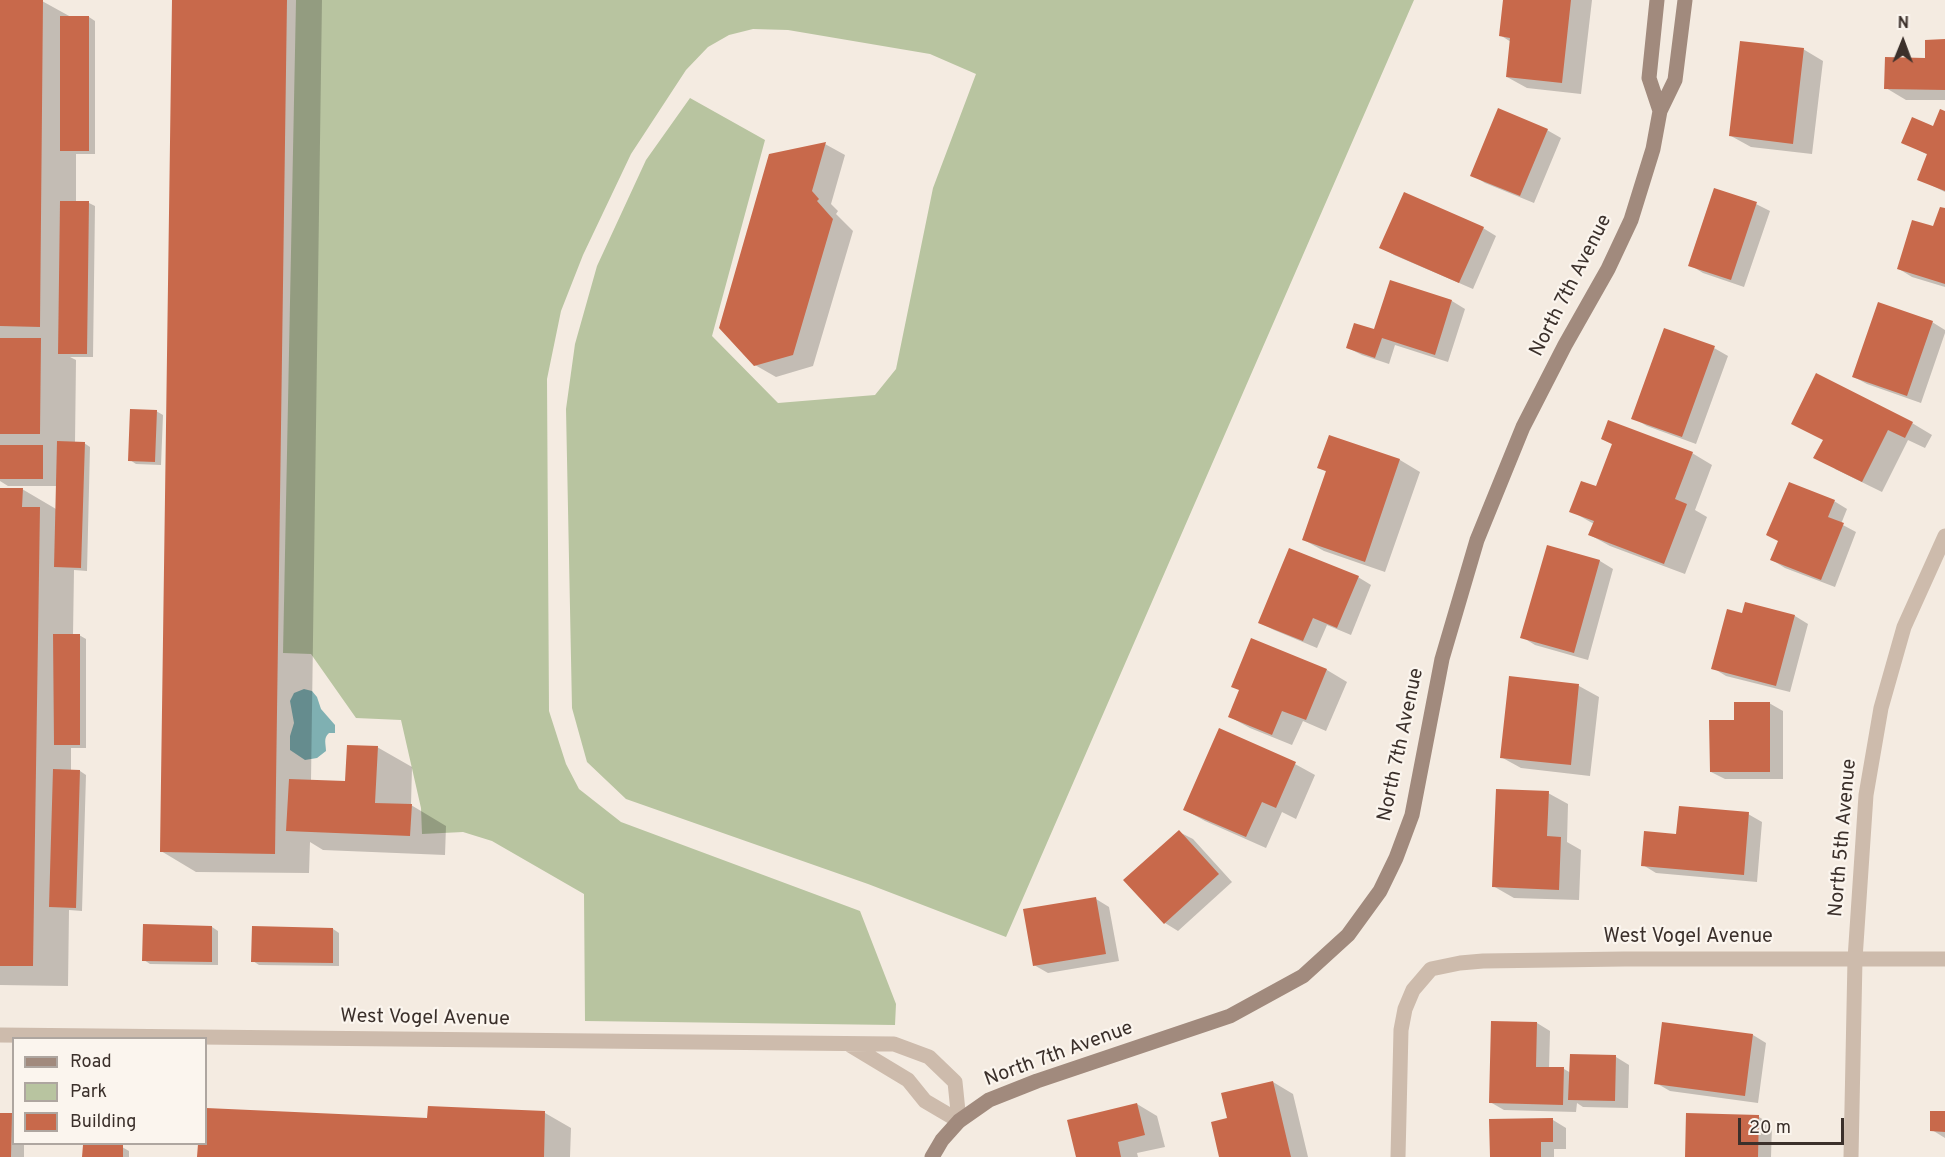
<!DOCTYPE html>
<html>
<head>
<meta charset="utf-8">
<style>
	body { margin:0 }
	#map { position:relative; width:1945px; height:1157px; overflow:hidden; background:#f4ebe1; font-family:Overpass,sans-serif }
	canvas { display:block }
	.legend { position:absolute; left:12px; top:1037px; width:195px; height:108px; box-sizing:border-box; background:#fbf5ee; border:2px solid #aea6a0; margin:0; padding:8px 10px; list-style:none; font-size:18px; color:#3b302b }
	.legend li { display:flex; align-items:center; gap:12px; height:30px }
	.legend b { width:30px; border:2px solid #aea6a0 }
	.north { position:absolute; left:1873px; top:12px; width:60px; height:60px; -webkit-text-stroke:4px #fbf5ee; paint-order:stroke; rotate:1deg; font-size:16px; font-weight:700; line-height:24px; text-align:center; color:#3b302b }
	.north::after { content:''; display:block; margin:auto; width:21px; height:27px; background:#3b302b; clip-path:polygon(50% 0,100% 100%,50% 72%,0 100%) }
	.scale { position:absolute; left:1738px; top:1118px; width:106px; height:27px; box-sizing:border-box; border:3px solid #3b302b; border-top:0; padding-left:8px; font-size:18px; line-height:21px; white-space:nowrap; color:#3b302b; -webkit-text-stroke:4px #fbf5ee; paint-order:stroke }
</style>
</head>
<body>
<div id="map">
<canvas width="1945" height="1157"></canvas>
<ul class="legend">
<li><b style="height:8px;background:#a18a7d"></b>Road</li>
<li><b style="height:16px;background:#b8c4a0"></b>Park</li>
<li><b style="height:16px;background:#c8694b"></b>Building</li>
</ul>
<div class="north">N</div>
<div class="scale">20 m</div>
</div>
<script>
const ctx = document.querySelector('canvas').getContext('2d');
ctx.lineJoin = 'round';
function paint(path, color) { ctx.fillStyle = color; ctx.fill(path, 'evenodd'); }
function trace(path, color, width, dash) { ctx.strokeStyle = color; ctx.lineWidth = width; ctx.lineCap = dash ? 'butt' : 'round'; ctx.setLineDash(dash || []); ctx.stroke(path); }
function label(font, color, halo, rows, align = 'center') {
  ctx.font = font + ' Overpass,sans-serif'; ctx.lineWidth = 4.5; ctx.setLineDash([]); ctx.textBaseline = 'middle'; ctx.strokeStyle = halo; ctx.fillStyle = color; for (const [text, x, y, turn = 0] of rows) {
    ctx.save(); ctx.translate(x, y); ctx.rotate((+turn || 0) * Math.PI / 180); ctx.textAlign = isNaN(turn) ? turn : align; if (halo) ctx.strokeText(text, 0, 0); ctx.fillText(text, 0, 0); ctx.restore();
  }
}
const green = new Path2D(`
	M296,0H1414L1006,937L868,884L626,799L587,762L572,708L566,409L575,344L597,266L646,160L690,98L765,140L712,336L778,403L875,395L896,369L933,188L976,74L930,54L788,30L753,29L729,35L708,47L686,70L631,154L583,255L561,311L547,379L549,711L566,764L579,789L621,822L860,911L896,1004L895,1025L585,1021L584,894L492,841L463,832L422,834L421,808L401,720L356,718L311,654L283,653Z`);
const water = new Path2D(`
	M304,689L312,691L317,697L321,709L335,725V733H329C323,738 326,744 326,751L317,758L305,760L290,750V736L294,723L290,701L294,693Z`);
const shadow = new Path2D(`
	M0,0L42,1L71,17H89L95,21V154H76V202L89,203L95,206L93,357H70L76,360L75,443H84L90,447L87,571L74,570L73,635H79L86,639V748H71V771H80L86,775L82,911L69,910L68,986L0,985V489H22L56,509L57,486H8L0,481Z
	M173,0H322L311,781L346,782L377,747L412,767L411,805L446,826L445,855L323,850L310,842L309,873L196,872L161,851Z
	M1504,0H1592L1581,94L1527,88L1507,77L1511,42L1500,35Z
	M1945,41V100H1906L1886,88L1926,60Z
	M1803,49L1823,61L1812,154L1751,147L1731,136Z
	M1945,113V192L1919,179L1928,155L1903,142L1934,128Z
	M1547,130L1561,138L1534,203L1485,183L1472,175Z
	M825,144L845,155L831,204L838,211L836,214L853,231L813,366L776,377L755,365Z
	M1756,204L1770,211L1744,287L1703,273L1690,265Z
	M1945,210V287L1912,277L1899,269L1934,228Z
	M1483,228L1496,236L1473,289L1394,255L1381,247Z
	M1391,281L1452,301L1465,309L1448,362L1395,345L1389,364L1362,355L1348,348L1375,331Z
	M1932,322L1945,330V333L1921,403L1867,384L1854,377Z
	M1714,348L1728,356L1696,444L1647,426L1633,418Z
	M156,411L163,415L161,465L136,464L130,460Z
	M1912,423L1932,435L1925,448L1908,440L1882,492L1835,469L1824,441Z
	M1330,437L1400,460L1420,472L1385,572L1324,551L1304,540L1327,472L1319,468Z
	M1602,439L1692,453L1712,465L1695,510L1707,517L1685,574L1610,546L1590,535L1594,524L1571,511L1597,488L1614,445Z
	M1834,501L1847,509L1841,524L1856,532L1835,587L1785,568L1772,560Z
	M1548,547L1600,561L1613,569L1588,660L1535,645L1522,637Z
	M1358,577L1371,585L1351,635L1327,625L1317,648L1274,630L1260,623Z
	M1746,603L1795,616L1808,624L1790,692L1726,676L1713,668L1743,615Z
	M1252,640L1327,670L1347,682L1326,731L1303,721L1292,745L1250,728L1230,717L1240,691Z
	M1510,678L1579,686L1599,697L1590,776L1521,768L1501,757Z
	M1769,703L1783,711V779H1725L1711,772L1735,722Z
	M1295,764L1315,775L1296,819L1282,812L1266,848L1205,821L1185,810Z
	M1548,793L1568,804L1567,842L1581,850L1579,900L1514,898L1493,886Z
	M1748,814L1762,822L1757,882L1656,873L1643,865Z
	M1179,832L1193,839L1232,882L1178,931L1165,923Z
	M1096,899L1109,907L1119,961L1048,973L1034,965Z
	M212,927L218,931V965L150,964L144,960Z
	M333,929L339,933V966L259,965L253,961Z
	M1537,1023L1550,1031L1549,1069H1564L1571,1073L1616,1057L1629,1065L1628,1108L1583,1107L1577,1103L1576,1112L1504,1110L1490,1102Z
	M1753,1035L1766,1043L1758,1103L1670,1091L1656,1083Z
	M1273,1082L1293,1094L1308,1157H1221L1229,1120Z
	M1137,1104L1157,1116L1165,1147L1137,1153L1138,1157H1077Z
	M206,1109L429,1120L545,1113L571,1128L570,1157H199L200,1144H206Z
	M1945,1112V1157V1138L1932,1130Z
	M0,1115L14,1116V1144H24V1157H0Z
	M1759,1117L1772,1125L1771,1157H1686Z
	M1553,1120L1566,1128V1149H1554V1157H1491Z
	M122,1147L129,1151V1157H84Z`);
const building = new Path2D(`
	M0,0H43L40,327L0,326Z
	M172,0H287L275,854L160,852Z
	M1503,0H1571L1562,83L1506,77L1510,38L1499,36Z
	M60,16H89V151H60Z
	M1945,39V90L1884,89L1885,57L1925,58V40Z
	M1740,41L1804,48L1793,144L1729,136Z
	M1498,108L1548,129L1520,196L1470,176Z
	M1940,109L1945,111V191L1917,180L1927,154L1901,143L1912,117L1933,126Z
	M826,142L812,191L819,199L817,201L833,219L793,355L754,366L719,328L769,154Z
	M1714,188L1757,202L1731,280L1688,266Z
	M1404,192L1484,227L1459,283L1379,248Z
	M60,201H89L87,354H58Z
	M1940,207L1945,208V284L1897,269L1912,220L1933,226Z
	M1390,280L1452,300L1435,355L1382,338L1375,358L1346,348L1354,323L1374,329Z
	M1878,302L1933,321L1907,396L1852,377Z
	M1664,328L1715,346L1682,437L1631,419Z
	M0,338H41L40,434H0Z
	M1816,373L1913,422L1905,438L1888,430L1862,482L1813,458L1823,440L1791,424Z
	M130,409L157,410L155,462L128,461Z
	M1608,420L1693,452L1675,499L1687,504L1664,564L1588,535L1594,521L1569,512L1581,481L1596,486L1612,444L1601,439Z
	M1329,435L1400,459L1365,562L1302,540L1326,471L1317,468Z
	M57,441L85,442L81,568L54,567Z
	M0,445H43V479H0Z
	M1789,482L1835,500L1828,517L1844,523L1821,580L1770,560L1778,541L1766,535Z
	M0,488H23L22,507H40L33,966H0Z
	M1547,545L1600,560L1574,653L1520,638Z
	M1289,548L1359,576L1337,628L1313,618L1303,641L1258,623Z
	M1745,602L1795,615L1776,686L1711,669L1727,609L1742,613Z
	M53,634H80V745H54Z
	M1251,638L1327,669L1306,720L1282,711L1272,735L1228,717L1239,690L1231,687Z
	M1509,676L1579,684L1571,765L1500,758Z
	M1734,702H1770V772H1710L1709,720H1734Z
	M1219,728L1296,762L1276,808L1262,802L1246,837L1183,810Z
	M347,745L378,746L375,803L412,804L410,836L286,831L289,779L345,781Z
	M53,769L80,770L76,908L49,907Z
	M1496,789L1549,791L1547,836L1561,837L1559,890L1492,887Z
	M1679,806L1749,812L1744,875L1641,866L1644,831L1676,834Z
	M1179,830L1219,874L1164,924L1123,880Z
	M1096,897L1106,954L1033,966L1023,909Z
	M143,924L212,926V962L142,961Z
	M252,926L333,928V963L251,962Z
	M1491,1021L1537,1022L1536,1067H1564L1563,1105L1489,1103Z
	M1662,1022L1753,1034L1745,1096L1654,1084Z
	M1570,1054L1616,1055L1615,1101L1568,1100Z
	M1273,1081L1291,1157H1219L1211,1122L1227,1118L1221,1093Z
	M1137,1103L1145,1135L1118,1142L1121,1157H1076L1067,1120Z
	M428,1106L545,1111L544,1157H197L198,1144H206V1108L427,1118Z
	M1930,1111H1945V1132L1930,1131Z
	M0,1113H12L11,1157H0Z
	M1686,1113L1759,1115L1758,1157H1685Z
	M1553,1118V1142H1541V1157H1490L1489,1119Z
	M83,1145H123V1157H82Z`);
const street = new Path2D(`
	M0,1035L894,1044L929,1057L955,1082L959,1121
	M850,1045L908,1080L925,1101L959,1121
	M1398,1157L1401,1030L1405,1009L1413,990L1431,969L1460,963L1483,961L1624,959H1945
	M1851,1157L1855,959L1866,795L1881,708L1904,627L1945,536`);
const secondary = new Path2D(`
	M1657,0L1649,78L1660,111
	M932,1157L942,1140L959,1121L989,1100L1037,1081L1230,1016L1303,976L1348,935L1380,891L1396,858L1412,815L1442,659L1477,540L1523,427L1565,345L1608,269L1631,220L1653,149L1660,111L1675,80L1685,0`);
const streetNames = [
	["North 7th Avenue",1572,286,-63],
	["North 7th Avenue",1402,745,-78],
	["North 5th Avenue",1844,838,-85],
	["West Vogel Avenue",1688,938],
	["West Vogel Avenue",425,1019,1],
	["North 7th Avenue",1059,1055,-20]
];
paint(green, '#b8c4a0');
paint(water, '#7fb0b2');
paint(shadow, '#0003');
paint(building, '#c8694b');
trace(street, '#cdbbac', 15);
trace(secondary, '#a18a7d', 15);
label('20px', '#3b302b', '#fbf5ee', streetNames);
</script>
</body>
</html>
